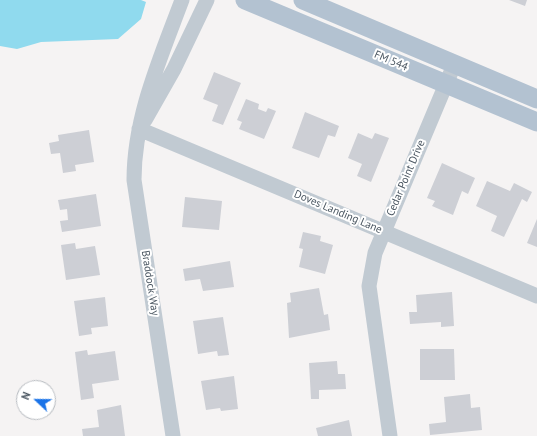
<!DOCTYPE html>
<html>
<head>
<meta charset="utf-8">
<style>
	body { margin:0 }
	#map { position:relative; width:537px; height:436px; overflow:hidden; background:#f5f3f3; font-family:"PT Sans",sans-serif }
	canvas { display:block }
	.north { position:absolute; left:16px; top:380px; width:40px; height:40px; box-sizing:border-box; background:#fff; border:1px solid #b7bbc0; border-radius:50%; rotate:292deg; font-size:11px; font-weight:700; line-height:16px; text-align:center; color:#4a5661 }
	.north::after { content:''; display:block; margin:auto; width:14px; height:18px; background:#1a73e8; clip-path:polygon(50% 0,100% 100%,50% 72%,0 100%) }
</style>
</head>
<body>
<div id="map">
<canvas width="537" height="436"></canvas>
<div class="north">N</div>
</div>
<script>
const ctx = document.querySelector('canvas').getContext('2d');
ctx.lineJoin = 'round';
function paint(path, color) { ctx.fillStyle = color; ctx.fill(path, 'evenodd'); }
function trace(path, color, width, dash) { ctx.strokeStyle = color; ctx.lineWidth = width; ctx.lineCap = dash ? 'butt' : 'round'; ctx.setLineDash(dash || []); ctx.stroke(path); }
function label(font, color, halo, rows, align = 'center') {
  ctx.font = font + ' "PT Sans",sans-serif'; ctx.lineWidth = 4; ctx.setLineDash([]); ctx.textBaseline = 'middle'; ctx.strokeStyle = halo; ctx.fillStyle = color; for (const [text, x, y, turn = 0] of rows) {
    ctx.save(); ctx.translate(x, y); ctx.rotate((+turn || 0) * Math.PI / 180); ctx.textAlign = isNaN(turn) ? turn : align; if (halo) ctx.strokeText(text, 0, 0); ctx.fillText(text, 0, 0); ctx.restore();
  }
}
const water = new Path2D(`
	M0,0H141L146,2L141,19L118,39L41,42L17,49L0,46Z`);
const building = new Path2D(`
	M509,0H527L525,6Z
	M214,72L241,83L223,125L212,121L218,105L203,99Z
	M246,99L259,104L258,109L266,112L268,108L276,111L264,139L239,129L242,122L237,120Z
	M305,112L339,126L335,137L328,135L319,158L292,148Z
	M89,130L94,162L75,165L76,171L63,173L60,153L51,154L49,143L59,141L58,135Z
	M358,133L372,139L375,133L389,138L371,182L357,176L362,164L348,158Z
	M442,163L475,178L468,194L462,191L453,215L432,206L435,201L427,198Z
	M487,181L510,191L514,183L532,192L527,202L522,199L504,237L491,231L497,216L476,206Z
	M96,194L101,226L62,232L60,221L68,220L67,209L60,210L58,200Z
	M185,197L222,201L219,230L182,227Z
	M537,219V247L527,243Z
	M303,232L321,236L320,241L333,245L325,274L299,267L303,249L299,248Z
	M75,243L76,249L95,246L100,275L66,280L61,245Z
	M230,261L234,287L203,291L200,279L185,281L183,269Z
	M319,288L324,315L328,314L330,330L289,338L287,303L291,302L290,293Z
	M452,292L454,326L441,327V322L410,324L409,312H417L416,295Z
	M105,297L108,326L91,328L92,334L79,336L74,301Z
	M223,317L229,355L218,356L217,351L198,354L193,321Z
	M420,349H454L455,380H420Z
	M87,350L88,355L115,351L119,380L92,384L94,398L81,400L75,352Z
	M337,361L338,374H345L346,389L319,390V399H311L309,363Z
	M234,376L238,409L221,411L220,408L206,410L201,381Z
	M470,394L471,408L480,407L482,430L430,435L429,424L446,422L444,397Z
	M121,405L125,436H83L82,429L99,427L97,410Z
	M349,420L352,436H318L316,428Z`);
const minor = new Path2D(`
	M145,120L174,69L207,0
	M139,129L537,296
	M173,436L134,180C134,117 160,59 182,0
	M390,436L369,286L375,253L454,65`);
const major = new Path2D(`
	M245,0L537,122
	M303,0L537,99`);
const streetNames = [
	["FM 544",391,61,23],
	["Cedar Point Drive",406,178,-67],
	["Doves Landing Lane",338,212,23],
	["Braddock Way",150,283,81]
];
paint(water, '#90daee');
paint(building, '#cdcfd5');
trace(minor, '#c1cad2', 15);
trace(major, '#b3c2d1', 19);
label('11px', '#4a5661', '#fff', streetNames);
</script>
</body>
</html>
